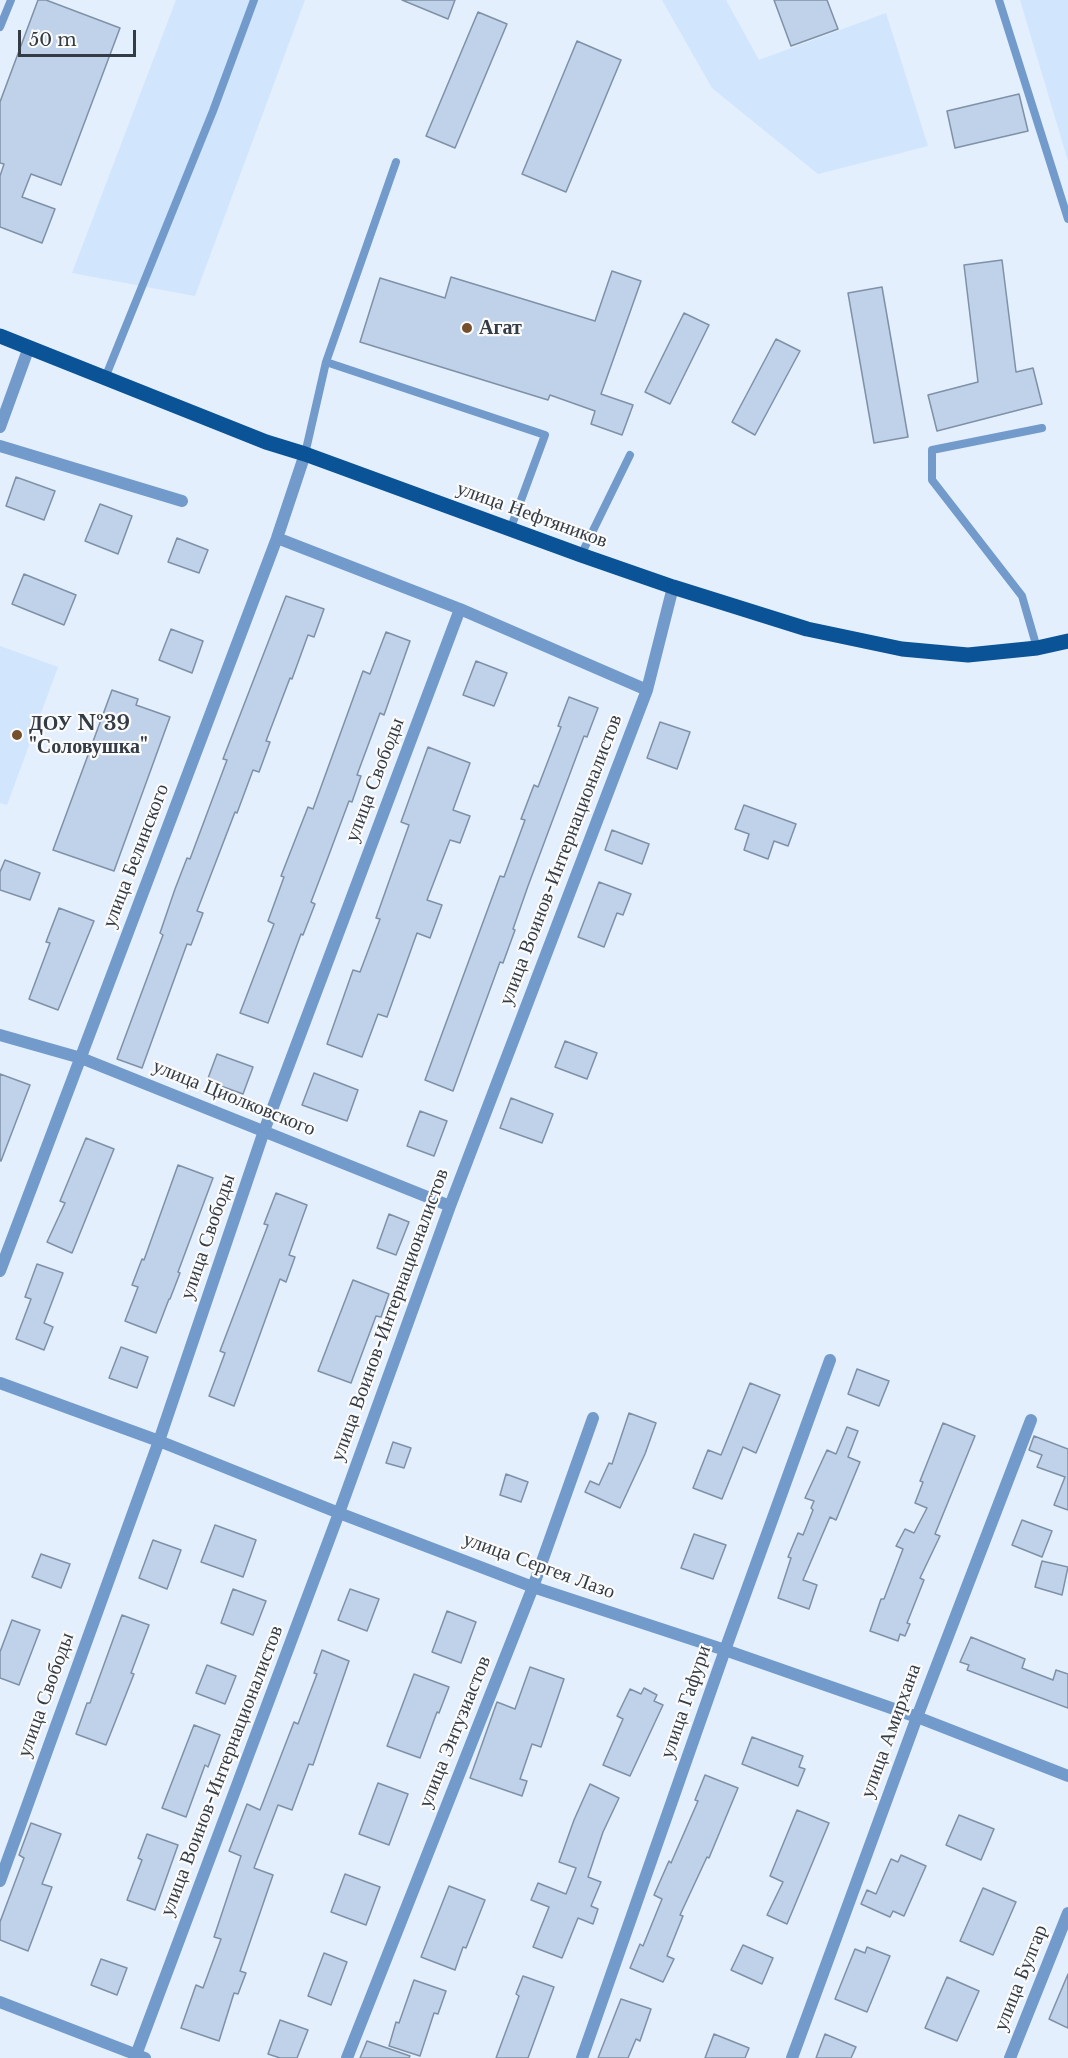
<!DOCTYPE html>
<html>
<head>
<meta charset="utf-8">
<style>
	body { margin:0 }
	#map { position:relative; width:1068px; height:2058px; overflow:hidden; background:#e3effd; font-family:"Libre Baskerville",serif }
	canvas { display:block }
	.scale { position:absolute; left:18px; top:30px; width:118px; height:27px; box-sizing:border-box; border:3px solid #333b44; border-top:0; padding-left:8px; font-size:18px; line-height:21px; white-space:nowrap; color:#333b44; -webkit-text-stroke:4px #fbfbfb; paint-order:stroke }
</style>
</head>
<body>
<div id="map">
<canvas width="1068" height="2058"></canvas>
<div class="scale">50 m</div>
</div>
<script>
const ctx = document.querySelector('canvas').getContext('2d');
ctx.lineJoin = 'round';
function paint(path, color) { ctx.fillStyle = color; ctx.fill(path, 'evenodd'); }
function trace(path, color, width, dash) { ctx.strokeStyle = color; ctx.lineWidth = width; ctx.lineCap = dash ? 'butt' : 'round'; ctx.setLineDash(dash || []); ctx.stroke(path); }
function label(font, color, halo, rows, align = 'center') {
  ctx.font = font + ' "Libre Baskerville",serif'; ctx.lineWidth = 4.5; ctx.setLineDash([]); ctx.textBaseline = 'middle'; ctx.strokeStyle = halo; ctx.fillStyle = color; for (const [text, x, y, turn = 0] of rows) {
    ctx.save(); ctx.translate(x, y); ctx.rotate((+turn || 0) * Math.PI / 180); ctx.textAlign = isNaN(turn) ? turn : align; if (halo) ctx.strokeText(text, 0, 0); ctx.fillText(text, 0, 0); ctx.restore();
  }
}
const built = new Path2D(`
	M176,0H305L195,296L72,273Z
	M662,0H726L759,60L886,13L928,146L818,174L712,88Z
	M1020,0H1068V161Z
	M0,646L58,667L7,805L0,803Z`);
const building = new Path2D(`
	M38,0H46L120,28L61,185L31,174L22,197L55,209L42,243L0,227V176L4,164L0,163V102Z
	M402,0H455L448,19Z
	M774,0H827L838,29L791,46Z
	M478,12L507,24L455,148L426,136Z
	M577,41L621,60L566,192L522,174Z
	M1019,94L1028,131L955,148L947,111Z
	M1002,260L1016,372L1033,368L1042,404L937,431L928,395L978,382L964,265Z
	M612,271L641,281L601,394L633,405L622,435L591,424L595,411L550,395L548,400L360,342L380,278L445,298L451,277L595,321Z
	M882,287L908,437L874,443L848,293Z
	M684,313L709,325L670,404L645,392Z
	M776,339L800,351L755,435L732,422Z
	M16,477L55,491L44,520L6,506Z
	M100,504L132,516L118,554L85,541Z
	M177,538L208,550L199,573L168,562Z
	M24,574L76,595L64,625L12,604Z
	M286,596L324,609L314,637L308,635L292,679L290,678L266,741L270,742L259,772L253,770L237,813L235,812L197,911L203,913L191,945L187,944L142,1068L117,1059L163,935L160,933L175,889L187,858L190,859L227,760L223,759Z
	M171,629L203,641L192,673L159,660Z
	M386,632L410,641L384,715L380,713L357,775L361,776L352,802L349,801L327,860L311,902L315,904L303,935L301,934L268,1023L240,1013L274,924L268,921L284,877L281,876L308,807L313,809L363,671L370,674Z
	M476,661L507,673L494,706L463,695Z
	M112,690L138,699L136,705L170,717L114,871L53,850Z
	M569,697L598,708L587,737L584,736L528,886L513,929L515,930L503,963L500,962L453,1091L425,1080L500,876L504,877L525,820L521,819L534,785L538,787L561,727L558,726Z
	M660,722L690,732L677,769L647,758Z
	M428,747L470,763L453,810L470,816L460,843L450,840L427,900L442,905L430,938L417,933L387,1017L378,1014L362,1057L327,1044L353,970L360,972L380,919L376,918L409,825L401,822Z
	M744,805L796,824L788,846L774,841L768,859L744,850L749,834L735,829Z
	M612,830L649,844L642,864L605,850Z
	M5,860L40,873L30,900L0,890V872Z
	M599,882L631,894L623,915L617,913L604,947L578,937Z
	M59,908L94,921L58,1010L29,999L50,943L46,942Z
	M565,1041L597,1053L587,1079L555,1067Z
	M217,1054L253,1067L243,1094L207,1081Z
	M314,1073L358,1090L347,1121L302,1105Z
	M0,1074L30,1085L1,1161H0Z
	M511,1098L553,1114L542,1143L500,1128Z
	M420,1111L447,1121L434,1156L407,1146Z
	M86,1138L114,1149L72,1253L47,1242L65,1203L60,1201Z
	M178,1165L213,1178L178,1272L180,1273L170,1299H169L156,1333L125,1321L138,1287L132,1285L142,1259L144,1260Z
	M276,1193L307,1205L289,1255L295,1257L286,1282L280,1279L234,1406L209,1396L225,1353L220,1351L268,1225L264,1224Z
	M389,1214L409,1222L396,1255L377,1248Z
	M37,1264L63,1273L44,1323L53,1327L44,1350L16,1339L31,1299L25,1297Z
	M353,1280L389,1294L381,1317L376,1316L351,1383L318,1371Z
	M121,1347L148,1357L137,1388L109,1378Z
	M857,1369L889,1381L879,1406L848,1394Z
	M750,1383L780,1395L756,1453L743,1447L722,1499L693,1488L708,1450L721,1455Z
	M629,1413L656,1423L645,1454L620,1508L585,1492L590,1481L599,1485L609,1463L612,1464Z
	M943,1423L975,1436L935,1534L940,1536L920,1578L924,1580L907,1623L910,1624L905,1636L900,1634L898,1641L870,1631L881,1599H884L903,1549L896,1546L905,1529L914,1533L927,1508L915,1503L923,1482L920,1481Z
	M847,1427L858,1431L848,1457L860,1462L836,1520L830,1517L803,1580L817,1585L809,1609L778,1598L791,1558L788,1557L798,1533L803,1535L813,1510L811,1508L814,1501L805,1498L827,1450L836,1454Z
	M1034,1436L1068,1449V1510L1054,1505L1065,1477L1037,1467L1042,1455L1029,1450Z
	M393,1442L411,1448L404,1468L386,1463Z
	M506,1474L528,1482L521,1502L500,1495Z
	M1022,1520L1052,1531L1042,1557L1012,1545Z
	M215,1525L256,1540L243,1577L201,1562Z
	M694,1534L726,1545L713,1579L681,1568Z
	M153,1540L181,1550L167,1589L139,1578Z
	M41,1554L70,1564L61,1588L32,1577Z
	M1042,1561L1068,1567L1062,1595L1035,1587Z
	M233,1589L266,1601L253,1635L221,1623Z
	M350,1589L379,1599L367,1631L338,1620Z
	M447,1611L476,1622L461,1663L432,1652Z
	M122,1615L149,1625L131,1673L134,1674L106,1745L76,1734L87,1703H90Z
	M12,1620L40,1630L19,1685L0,1678V1652Z
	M971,1637L1025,1659L1022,1668L1053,1680L1056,1670L1068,1674V1708L967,1670L969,1665L960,1662Z
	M322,1650L349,1661L313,1765L309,1764L292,1810L278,1805L254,1868L273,1875L240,1971L246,1973L238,1994L234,1993L219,2041L181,2028L196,1985L203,1988L221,1939L214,1937L241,1856L229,1851L247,1804L260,1810L294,1722L298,1724L317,1674L314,1673Z
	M207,1665L236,1676L225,1704L196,1693Z
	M530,1667L564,1679L541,1747L532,1744L520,1779L527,1781L522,1796L470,1778L497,1702L515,1709Z
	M414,1674L449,1687L439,1713L437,1712L420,1758L387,1746Z
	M644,1688L657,1695L654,1701L663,1705L630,1776L603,1765L623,1719L617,1716L630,1689L641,1694Z
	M194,1725L220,1735L208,1767L205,1765L186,1817L162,1808Z
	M752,1737L803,1756L799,1767L805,1769L798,1786L742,1764Z
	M705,1775L738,1788L709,1858L707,1857L680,1915L683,1916L667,1956L674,1959L663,1982L630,1968L640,1944L643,1946L662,1899L654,1895L669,1861L671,1863L698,1801L695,1800Z
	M378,1783L408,1794L389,1845L359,1834Z
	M590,1784L619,1798L603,1832L588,1877L601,1882L591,1906L598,1909L593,1924L578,1918L562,1958L533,1947L549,1907L531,1900L538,1883L566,1894L576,1868L559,1862L574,1820Z
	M797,1810L829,1823L787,1924L767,1915L783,1882L770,1876Z
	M959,1815L994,1829L981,1860L946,1845Z
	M31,1823L61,1834L42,1884L52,1887L28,1951L0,1940V1922L24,1858L19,1855Z
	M147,1834L178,1845L155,1910L127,1900L142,1860L138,1858Z
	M901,1855L926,1866L904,1916L893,1911L890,1917L861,1904L867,1890L876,1894L891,1859L898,1862Z
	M345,1874L380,1887L366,1925L331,1912Z
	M449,1886L485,1900L466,1948L463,1947L455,1970L421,1957Z
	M983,1888L1016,1902L993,1955L960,1941Z
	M743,1945L773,1958L762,1984L731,1970Z
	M867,1947L890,1956L867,2012L835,1999L855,1949L865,1953Z
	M324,1953L347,1962L331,2005L308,1996Z
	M101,1959L127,1968L117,1995L91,1985Z
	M1068,1974V2028L1049,2019Z
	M523,1976L554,1987L528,2058H496L519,1996L516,1994Z
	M947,1977L979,1991L957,2041L925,2028Z
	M414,1980L446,1991L438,2014L434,2013L420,2056L389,2046L396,2022L399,2023Z
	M621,1999L651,2009L640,2041L636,2039L628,2058H598Z
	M280,2020L308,2030L297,2058H280L268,2054Z
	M714,2034L749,2048L745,2058H705Z
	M825,2034L856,2047L851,2058H816Z
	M367,2041L410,2056L409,2058H360Z`);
const service = new Path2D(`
	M999,0L1068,219
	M0,27L11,0
	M326,362L545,435L510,530
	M105,378L213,111L254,0
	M305,454L326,362L396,162
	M581,555L630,455
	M1037,648L1022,596L932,480V450L1042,428`);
const minor = new Path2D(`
	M0,427L29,347
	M0,446L182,501
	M277,538L460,609L647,690
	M0,1035L81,1058L450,1206
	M0,1271L277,538L305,454
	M0,1383L159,1441L339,1513L533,1587L725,1650L917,1717L1068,1776
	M0,1881L159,1441L264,1131L460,609
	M0,2002L145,2058
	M136,2055L339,1513L450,1206L647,690L673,587
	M347,2058L533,1587L593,1418
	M582,2058L725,1650L830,1360
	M792,2058L917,1717L1031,1420
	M1010,2058L1068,1913`);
const primary = new Path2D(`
	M0,336L266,442L305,454L581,555L673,587L807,629L902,649L968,655L1037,648L1068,641`);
const markers = [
	[467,328,6,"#76502c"],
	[17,735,6,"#76502c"]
];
const poiNames = [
	["Агат",479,328],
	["ДОУ №39",29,724],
	["\"Соловушка\"",29,747]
];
const streetNames = [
	["улица Нефтяников",532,515,20],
	["улица Свободы",375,780,-69],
	["улица Белинского",136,856,-69],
	["улица Воинов-Интернационалистов",561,860,-69],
	["улица Циолковского",234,1098,22],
	["улица Свободы",208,1237,-71],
	["улица Воинов-Интернационалистов",390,1315,-70],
	["улица Сергея Лазо",539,1566,20],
	["улица Свободы",46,1695,-70],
	["улица Гафури",686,1702,-71],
	["улица Амирхана",891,1731,-70],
	["улица Энтузиастов",455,1732,-68],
	["улица Воинов-Интернационалистов",222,1771,-69],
	["улица Булгар",1021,1978,-68]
];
paint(built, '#d1e5fd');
paint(building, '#bfd2e9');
trace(building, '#7f91a7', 1.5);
trace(service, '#729bcb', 8);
trace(minor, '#729bcb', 12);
trace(primary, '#0b5397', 15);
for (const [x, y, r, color] of markers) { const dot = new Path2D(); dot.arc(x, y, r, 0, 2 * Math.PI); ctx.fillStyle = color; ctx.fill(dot); trace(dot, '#fbfbfb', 2); }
label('bold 20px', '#333b44', '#fbfbfb', poiNames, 'left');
label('20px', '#333b44', '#fbfbfb', streetNames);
</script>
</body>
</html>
